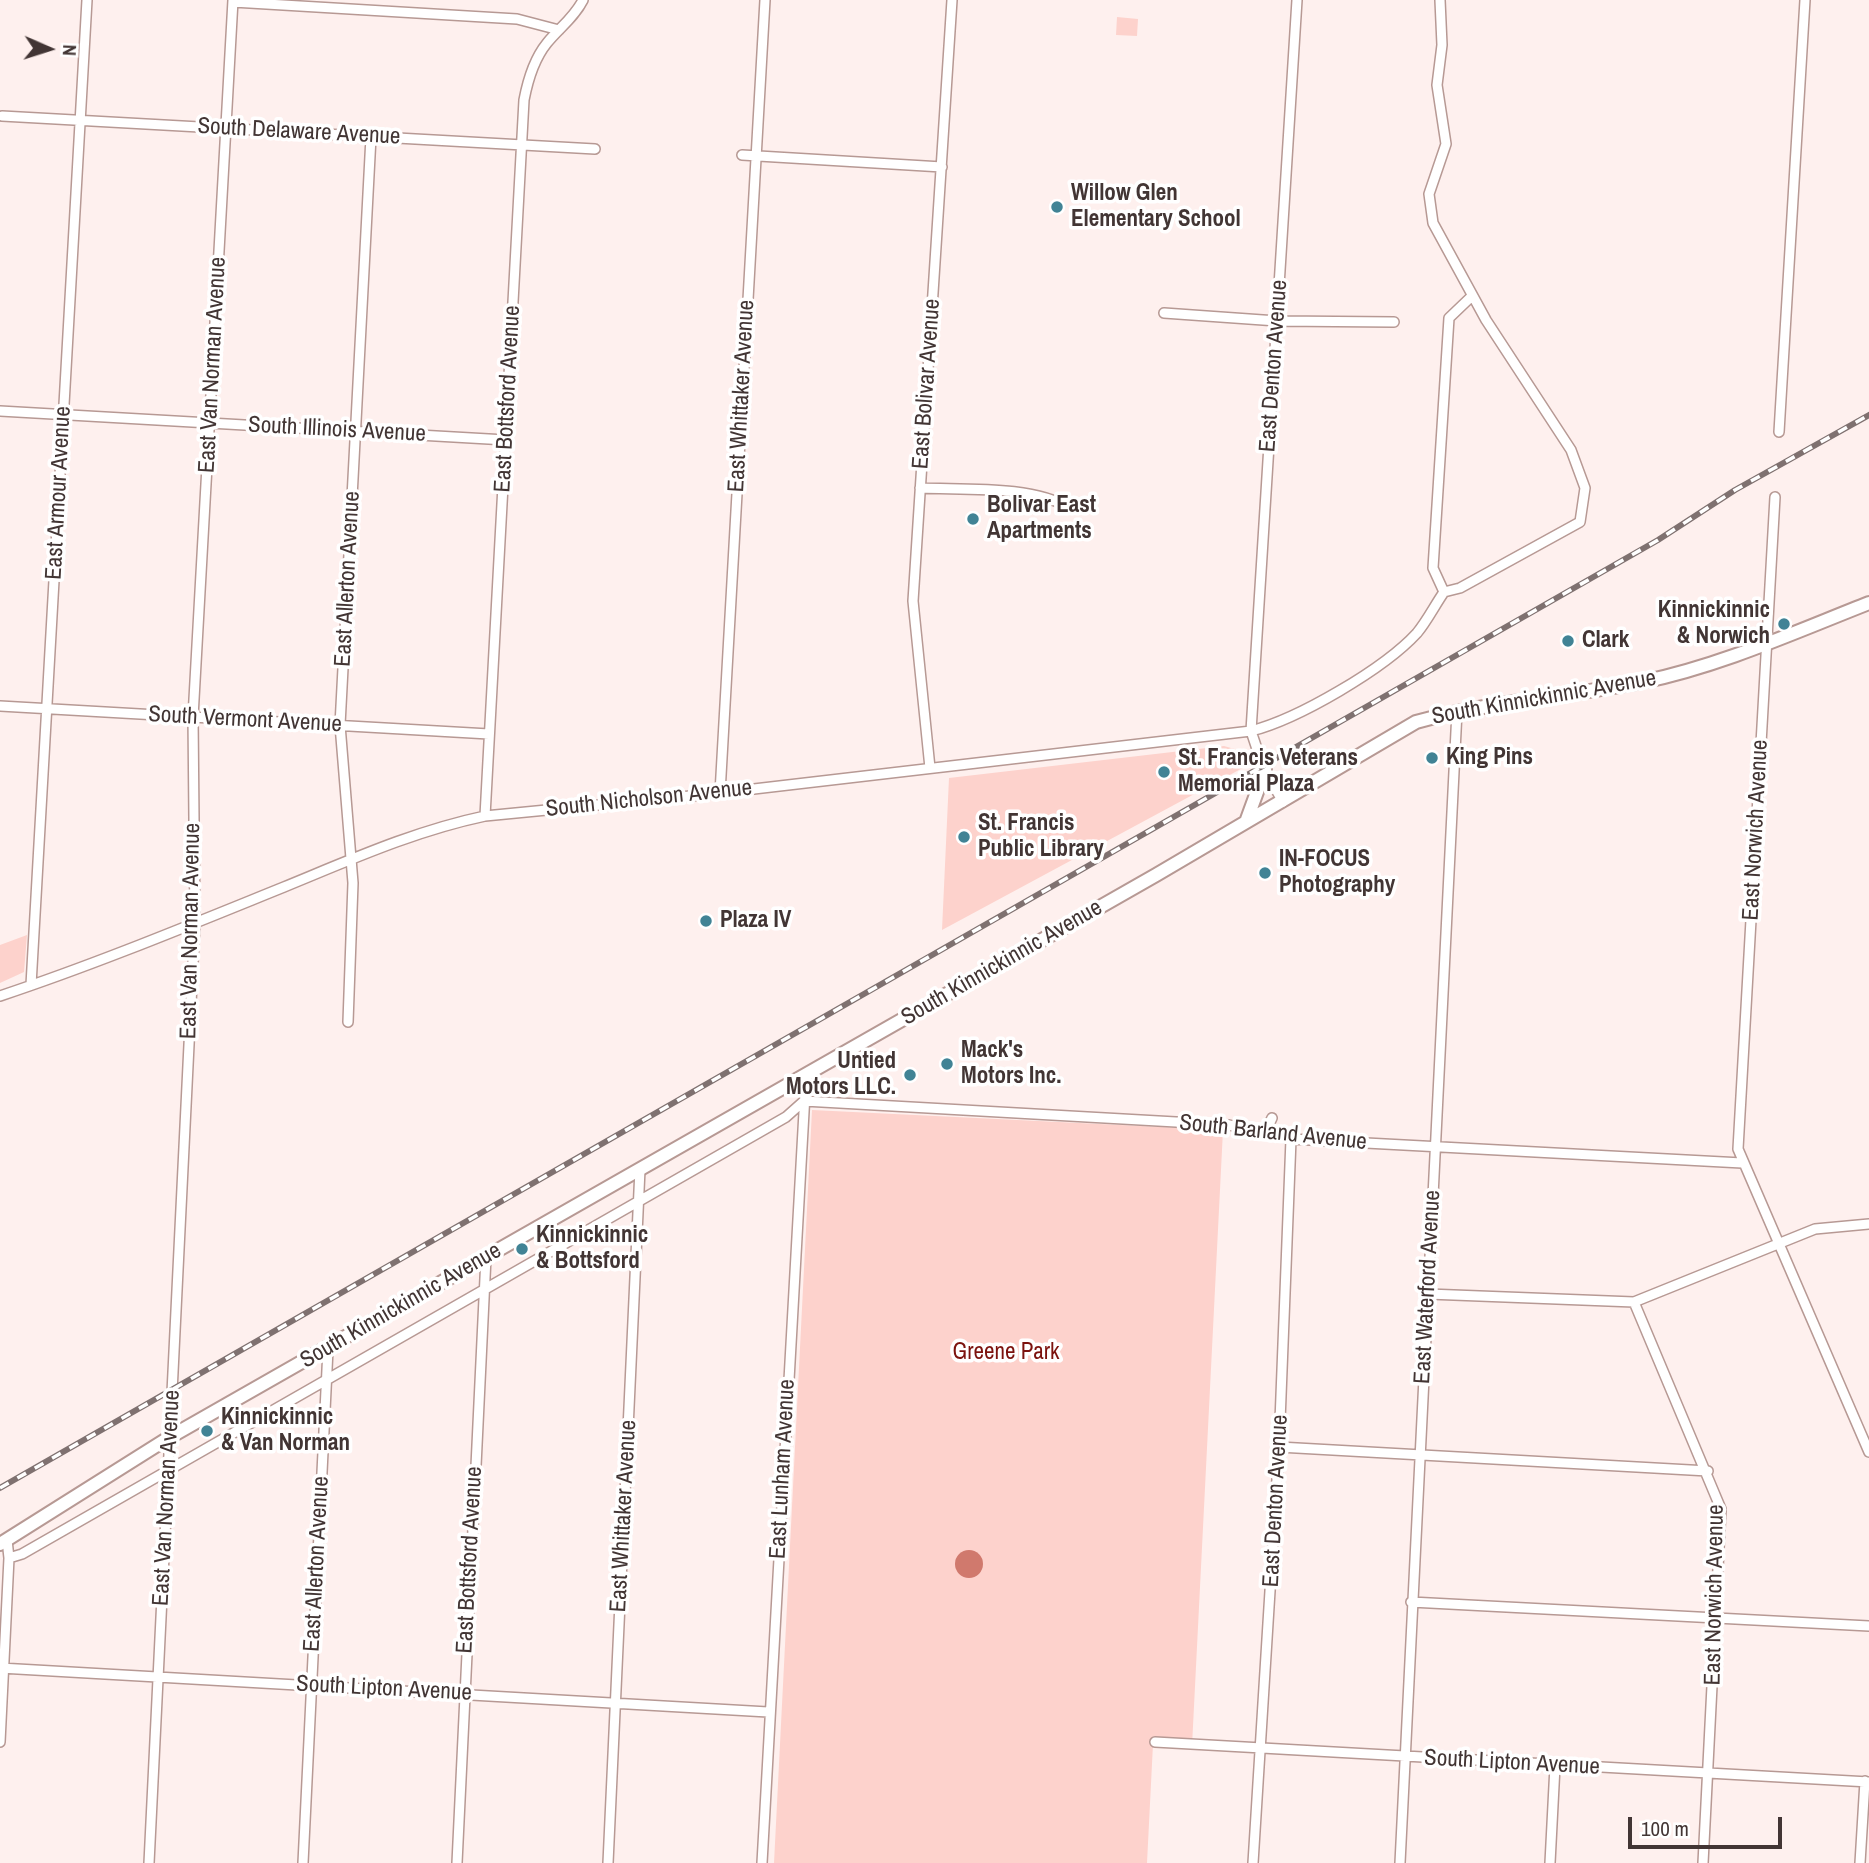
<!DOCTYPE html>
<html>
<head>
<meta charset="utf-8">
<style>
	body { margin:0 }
	#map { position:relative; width:1869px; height:1863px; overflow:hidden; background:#fef0ee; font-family:"Archivo Narrow",sans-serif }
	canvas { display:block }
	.north { position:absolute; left:14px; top:14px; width:70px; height:70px; -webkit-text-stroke:5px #fff; paint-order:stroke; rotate:93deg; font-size:19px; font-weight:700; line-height:28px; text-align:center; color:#423534 }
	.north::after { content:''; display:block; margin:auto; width:24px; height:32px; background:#423534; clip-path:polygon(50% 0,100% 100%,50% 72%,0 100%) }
	.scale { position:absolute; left:1628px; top:1817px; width:154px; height:32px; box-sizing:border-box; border:4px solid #423534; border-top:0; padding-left:9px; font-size:21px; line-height:24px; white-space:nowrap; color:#423534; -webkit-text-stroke:5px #fff; paint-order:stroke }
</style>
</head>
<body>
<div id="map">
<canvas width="1869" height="1863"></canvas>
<div class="north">N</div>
<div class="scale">100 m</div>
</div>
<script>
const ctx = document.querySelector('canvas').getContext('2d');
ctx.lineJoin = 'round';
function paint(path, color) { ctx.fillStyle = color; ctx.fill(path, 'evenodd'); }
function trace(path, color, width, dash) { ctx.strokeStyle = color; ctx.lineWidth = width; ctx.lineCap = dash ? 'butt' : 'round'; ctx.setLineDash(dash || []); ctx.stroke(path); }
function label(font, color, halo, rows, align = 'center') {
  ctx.font = font + ' "Archivo Narrow",sans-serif'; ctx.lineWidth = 7; ctx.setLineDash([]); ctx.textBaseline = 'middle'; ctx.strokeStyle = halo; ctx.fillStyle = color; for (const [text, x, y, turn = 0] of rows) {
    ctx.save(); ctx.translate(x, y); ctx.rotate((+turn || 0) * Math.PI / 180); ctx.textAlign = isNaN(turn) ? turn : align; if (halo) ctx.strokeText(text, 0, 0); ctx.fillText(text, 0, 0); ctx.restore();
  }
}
const green = new Path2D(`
	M1117,17L1138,19L1137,36L1116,35Z
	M1224,746L1245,752L1250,764L942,930L949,778Z
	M27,935L24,972L0,983V945Z
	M812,1110L1223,1130L1192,1746L1153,1744L1147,1863H774Z`);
const water = new Path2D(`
	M955 1564a14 14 0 1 1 28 0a14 14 0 1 1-28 0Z`);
const street = new Path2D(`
	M233,2L517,19L559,30
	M2,116L595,149
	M742,155L942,167
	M1164,313L1277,321L1394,322
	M0,411L506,440
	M1779,432L1805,0
	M920,488C964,490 1033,485 1069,508
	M1775,497L1738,1149L1869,1452
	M1444,592L1433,568L1449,318L1472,296
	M0,706L489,734
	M930,768L913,601L952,0
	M720,793L765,0
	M1283,802L1263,767L1251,731L1297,0
	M485,816L524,100C528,79 534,59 547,43C559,28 574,18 583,0
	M31,985L87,0
	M0,996C96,964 190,925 284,887C350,860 414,831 485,816L711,794L1251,731C1298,719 1384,669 1417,633C1427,621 1435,605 1444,592L1460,588L1580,522L1585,488L1571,450L1486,320L1433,223L1429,194L1446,144L1437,85L1442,45L1440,0
	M348,1022L353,883L340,725L371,137
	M1265,1133L1272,1118
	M1428,1294L1634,1302L1815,1229L1869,1224
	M1634,1302L1721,1509L1703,1863
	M1279,1447L1708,1471
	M9,1558L22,1554L786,1117L804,1101L1229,1125L1291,1139L1742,1163
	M1411,1602L1869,1626
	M0,1668L768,1712
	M0,1742L9,1558L7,1540
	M1155,1742L1869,1782
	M149,1863L195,922L193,717L233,0
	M303,1863L328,1349
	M457,1863L486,1257
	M608,1863L640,1169
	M762,1863L806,1076
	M1253,1863L1279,1447L1291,1139
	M1400,1863L1457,711
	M1550,1863L1555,1766
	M1860,1863L1865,1781`);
const secondary = new Path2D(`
	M1246,822L1265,770
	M0,1544L170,1437L1156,875L1416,722C1490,701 1567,697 1642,682C1720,666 1795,632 1869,603`);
const rail = new Path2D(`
	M0,1488L1658,540L1735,490L1869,415`);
const markers = [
	[1057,207,7,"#418395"],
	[973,519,7,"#418395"],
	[1784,624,7,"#418395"],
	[1568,641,7,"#418395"],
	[1432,758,7,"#418395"],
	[1164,772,7,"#418395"],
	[964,837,7,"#418395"],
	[1265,873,7,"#418395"],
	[706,921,7,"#418395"],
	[947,1064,7,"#418395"],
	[910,1075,7,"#418395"],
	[522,1249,7,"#418395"],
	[207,1431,7,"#418395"]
];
const streetNames = [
	["South Delaware Avenue",299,132,3],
	["East Van Norman Avenue",213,365,-87],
	["East Denton Avenue",1274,366,-86],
	["East Bolivar Avenue",927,384,-86],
	["East Whittaker Avenue",742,396,-87],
	["East Bottsford Avenue",508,399,-87],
	["South Illinois Avenue",337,430,3],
	["East Armour Avenue",59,493,-87],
	["East Allerton Avenue",348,579,-87],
	["South Kinnickinnic Avenue",1544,698,-10],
	["South Vermont Avenue",245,720,3],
	["South Nicholson Avenue",649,799,-6],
	["East Norwich Avenue",1756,830,-87],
	["East Van Norman Avenue",191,931,-89],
	["South Kinnickinnic Avenue",1002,963,-30],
	["South Barland Avenue",1273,1133,6],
	["East Waterford Avenue",1428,1287,-87],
	["South Kinnickinnic Avenue",401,1306,-30],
	["East Lunham Avenue",783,1469,-87],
	["East Van Norman Avenue",167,1498,-87],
	["East Denton Avenue",1276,1501,-87],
	["East Whittaker Avenue",624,1516,-87],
	["East Bottsford Avenue",470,1560,-87],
	["East Allerton Avenue",317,1564,-87],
	["East Norwich Avenue",1715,1595,-89],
	["South Lipton Avenue",384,1689,3],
	["South Lipton Avenue",1512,1763,3]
];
const poiNames = [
	["Willow Glen",1071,194],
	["Elementary School",1071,220],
	["Bolivar East",987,506],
	["Apartments",987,532],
	["Kinnickinnic",1770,611,"right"],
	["& Norwich",1770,637,"right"],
	["Clark",1582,641],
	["King Pins",1446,758],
	["St. Francis Veterans",1178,759],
	["Memorial Plaza",1178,785],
	["St. Francis",978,824],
	["Public Library",978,850],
	["IN-FOCUS",1279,860],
	["Photography",1279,886],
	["Plaza IV",720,921],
	["Mack's",961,1051],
	["Motors Inc.",961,1077],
	["Untied",896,1062,"right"],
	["Motors LLC.",896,1088,"right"],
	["Kinnickinnic",536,1236],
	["& Bottsford",536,1262],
	["Kinnickinnic",221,1418],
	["& Van Norman",221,1444]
];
const parkNames = [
	["Greene Park",1006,1353]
];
paint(green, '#fdd2cc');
paint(water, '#d0796d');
trace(street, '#b79994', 12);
trace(secondary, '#b79994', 16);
trace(street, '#fff', 9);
trace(secondary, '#fff', 12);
trace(rail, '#7f7170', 6);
trace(rail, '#fff', 3.5, [10]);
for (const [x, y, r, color] of markers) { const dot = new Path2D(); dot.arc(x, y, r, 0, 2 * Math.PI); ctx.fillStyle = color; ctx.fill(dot); trace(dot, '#fff', 2.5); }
label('23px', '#423534', '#fff', streetNames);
label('bold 23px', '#423534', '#fff', poiNames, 'left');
label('23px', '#7c120e', '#fff', parkNames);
</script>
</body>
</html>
